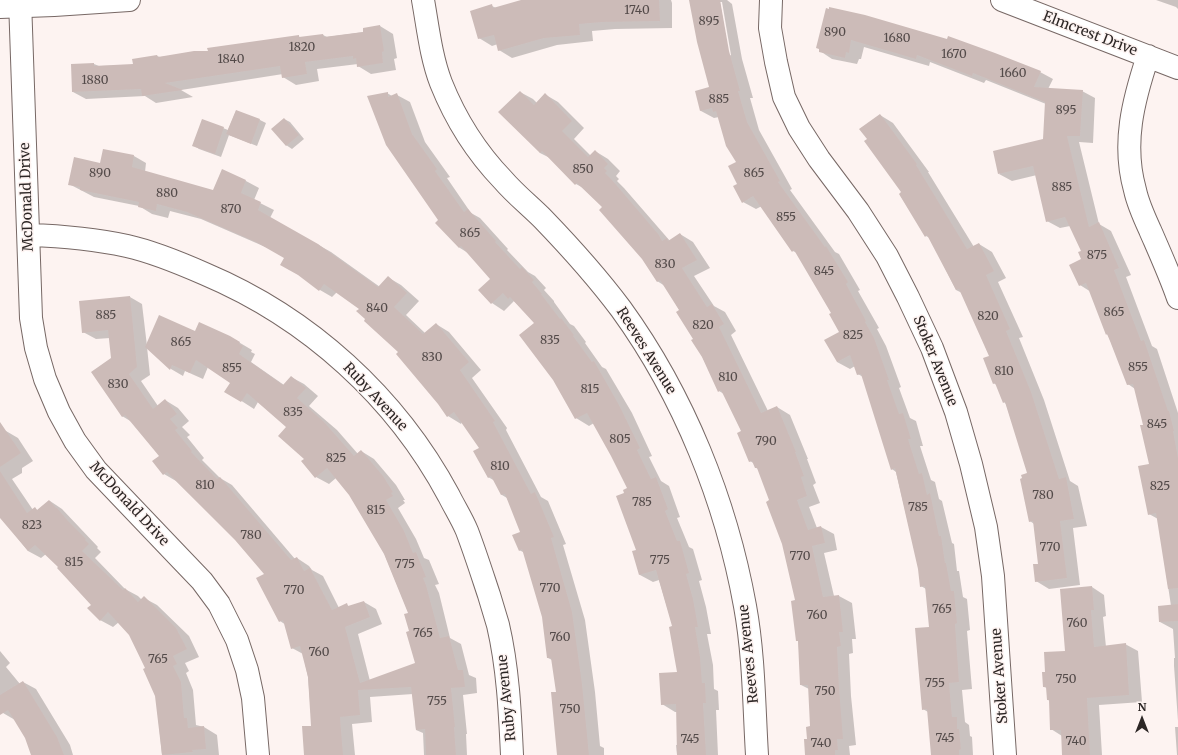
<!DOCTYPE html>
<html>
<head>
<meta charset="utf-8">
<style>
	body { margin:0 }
	#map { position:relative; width:1178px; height:755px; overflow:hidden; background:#fdf3f1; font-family:Merriweather,serif }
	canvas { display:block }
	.north { position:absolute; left:1122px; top:699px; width:40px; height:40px; -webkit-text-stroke:3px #fdf3f1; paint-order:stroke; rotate:0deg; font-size:11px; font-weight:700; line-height:16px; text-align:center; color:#2c2625 }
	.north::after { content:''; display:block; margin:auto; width:14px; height:18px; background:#2c2625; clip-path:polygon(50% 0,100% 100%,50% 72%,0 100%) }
</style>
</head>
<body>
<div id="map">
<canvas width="1178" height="755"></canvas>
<div class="north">N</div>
</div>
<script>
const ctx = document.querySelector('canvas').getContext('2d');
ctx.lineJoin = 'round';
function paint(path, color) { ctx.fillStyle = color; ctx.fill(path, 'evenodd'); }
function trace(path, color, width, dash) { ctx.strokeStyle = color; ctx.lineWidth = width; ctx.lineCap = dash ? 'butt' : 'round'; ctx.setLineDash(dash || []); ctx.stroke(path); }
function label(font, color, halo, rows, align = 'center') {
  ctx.font = font + ' Merriweather,serif'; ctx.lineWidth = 3; ctx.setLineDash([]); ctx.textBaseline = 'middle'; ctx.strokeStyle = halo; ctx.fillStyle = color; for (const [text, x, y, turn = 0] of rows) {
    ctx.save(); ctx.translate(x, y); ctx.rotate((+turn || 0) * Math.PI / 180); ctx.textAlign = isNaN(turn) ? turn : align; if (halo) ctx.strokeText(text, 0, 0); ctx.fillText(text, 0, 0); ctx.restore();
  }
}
const shadow = new Path2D(`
	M540,0H671L672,3V28L615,29L592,31L593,41L557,45L512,58L499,50L498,44L492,46L479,38L492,6L496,8Z
	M690,0H727L732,4L742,59L753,98H750L759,130L792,189L790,190L835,252L839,254L860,290L858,291L879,328L877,329L886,346L901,387L899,388L910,418L916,421L923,446H920L931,480L935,482L939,499L942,501L952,543L954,544L957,571H959L963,597L967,599L970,630L967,631L972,689L962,690L965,722L969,725L970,736L972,737L973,755H932L928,712L923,709L930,627L926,589L921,586L919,569L896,472L892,469L863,377L858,374L855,366L850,369L837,362L840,333L832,313L797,253L793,251L762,206L756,209L743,202L738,184L737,162L719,117L714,118L701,111L696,92L710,88ZM720,2H722L731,55L729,56Z
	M1156,0H1178V9L1176,7Z
	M826,9L1040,72L1053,79L1048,89L1082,91L1095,98L1093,143L1079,142L1099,224L1111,231L1131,275L1126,277L1152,346L1157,349L1178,413V721L1174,666V658H1175L1173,629L1160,622L1171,606L1158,519L1149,514L1150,465L1144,425L1135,389L1128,384L1108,335L1107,334L1091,292L1080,285L1082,260V251L1070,226L1060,228L1047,221L1037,175L1012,181L999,174L1044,140L1046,104L986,80L984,83L930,62L929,66L864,47L861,59H859L857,64L832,59L820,51Z
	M380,26L393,34L397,58L394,59L396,70L371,74L358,66V64L317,69L319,81L296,85L283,77V74L181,90L193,97L156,103L145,96L86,99L73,92L94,64L99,66L134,65L157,56L160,57L209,52L298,36L302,38L323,35L327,37L364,32Z
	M520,92L533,99L537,103L546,95L558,102L584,128L574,139L591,156L595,151L608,159L620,171L616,176L619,179L617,181L624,188L670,241L680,234L693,242L710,268L694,276L714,306L725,312L736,331L731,335L768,411L777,407L790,415L808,459H807L816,483L813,485L820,503L809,507L817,528L821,527L834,534L837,550L824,553L834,596H839L852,603L856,639H852L853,653L849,654L851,696L856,745L849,746L850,755H806L808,740L811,727L809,689L801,685L796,601L783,544L770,501L759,469L756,468L755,464L750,461L742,432L724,394L719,391L680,311L665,286L657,281L642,258L604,207L585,189L576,184L550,158L540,153Z
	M387,93L392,96L397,95L410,102L425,142L450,177L447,178L471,213L480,218L508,249L507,250L528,272L535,276L546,288L544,290L554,301V302L570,324L574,326L586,342L585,343L602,367L606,369L632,413L652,456L649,457L661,481L669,486L680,517L677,518L689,547L693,549L702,580L699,581L706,607L711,634H707L713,665L714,689L718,691L719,710H716L718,755H677L676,745H678L677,712H675L662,704L678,673L673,627L659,580L653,582L640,575L637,550L625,493L628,489L612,456L594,423L589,426L576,418L536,323L514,301L504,311L492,303L479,290L491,279L468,253L460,248L436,223L439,220L387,145Z
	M236,111L260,120L266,123L257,146L229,135L221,157L199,149L193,145L203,120L228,130Z
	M880,115L893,123L929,172H928L974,247L979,244L992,252L1006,278L998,282L1023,337L1019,338L1044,400L1070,481L1078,486L1087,526L1073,528L1080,585L1049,589L1036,581L1039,565L1034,524L1030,521L1024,479L1029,474L1006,404L1004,402L997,385L993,383L990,357L962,293L956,290L930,238L926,236L900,195L903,193L868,139Z
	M284,119L290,122L304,139L292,149L286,145Z
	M134,156L146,163L145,172L214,191L222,171L246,181L259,188L254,200L274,210L270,218L331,252L380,287L389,278L401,285L419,301L406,315L425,333L436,324L449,332L481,370L472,378L507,428L506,430L541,497L548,501L566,544L563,545L585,620L595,692L600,746L604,748V755H558L557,692L552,660L548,658L543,617L525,553L519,550L522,532L507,498L502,495L495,481L488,477L480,448L462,422L461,424L448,416L400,352L366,319L360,309L337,292L332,297L320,290L300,275L285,258L270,249L201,219L170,211L168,218L152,214L139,206L94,197L69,184L101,164Z
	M130,297L142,304L147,346L196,332L230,337L252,350L251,352L255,354L251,362L284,385L291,377L304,384L318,396L309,406L337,430L358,454L361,451L374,459L396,485L405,500H403L405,503L398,508L416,539L424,558L429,560L439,584L435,585L439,593L450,638L461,644L469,675L476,678L477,693L463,695L467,734H466L467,755H424L423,733L416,730L413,694L370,697L372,722L352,724L355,755H310L312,727L308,677L303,654L292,648L286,625L280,621L266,574L236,540L176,481L164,474L160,456L132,422L122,416L112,358L110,338L96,339L83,332ZM147,347L171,369L183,376L185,371L203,379L208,367L232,382L226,391L254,409L258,402L288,427L316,477L329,484L336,478L350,494L384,553L409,614L410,632L416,664L370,681L358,634L382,624L376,609L364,602L350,607L347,605L339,608L323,576L312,570L309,566L297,558L295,559L232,485L220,478L202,460L204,458L187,437L190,435L182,427L189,421L178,408L165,400L158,406L141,381L150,375Z
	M6,431L18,438L33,461L22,468V473L12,479L33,510L35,508L38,511L50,501L62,509L98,547L97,548L101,552L95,558L125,589L138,596L142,600L144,598L157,605L189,636L199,657L185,663L189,671L186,673L193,690L196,725L204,727L217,735L219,755H162L156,696L147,668L130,634L119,622L113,627L100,620L93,605L60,567L46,554L41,558L28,551L0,516V434Z
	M1092,587L1104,595L1106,616L1103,617L1106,647L1125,644L1138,651L1142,702L1099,705L1102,755H1063L1062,736L1051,729L1050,701L1048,700L1047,688L1044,687L1046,673L1066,652Z
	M0,651L10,663L6,667L20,684L23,682L36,689L70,745L73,755H32L26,738L15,720L3,713L0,709Z
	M1175,727H1178V755H1177Z`);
const building = new Path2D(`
	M521,0H659L660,21L602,22L579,24L580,35L544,38L498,51L494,35L478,39L470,11L492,4L493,8Z
	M689,0H720L729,51L740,91H738L747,122L780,181L778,182L825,247L826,246L848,282L846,284L866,321L865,322L874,338L889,380H887L899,414L903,413L911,439H908L919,474L922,473L927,495L930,493L939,536H941L945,563H946L951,591H954L957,623L955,624L959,682L949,683L952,717H957V729H959L961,749L959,750V755H931L927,709L922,710L915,628L929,627L925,586L920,587L918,569L895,468L891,470L861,374L857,375L850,355L837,362L824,340L839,332L829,314L831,313L794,250L792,252L753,196L742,203L733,186L737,184L728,166L736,162L726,146L716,111L713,112L712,108L700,111L695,91L709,87L697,42Z
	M829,7L865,15L947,39L948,36L995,53L1041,71L1034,87L1083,90L1080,136H1067L1089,227L1099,222L1119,268L1114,270L1141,341L1144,340L1168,411H1169L1174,431H1173L1178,458V588L1168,589L1156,513L1148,515L1138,466L1149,464L1140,425H1143L1133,384L1127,385L1110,341L1107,334L1106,335L1086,283L1079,286L1069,265L1081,259L1078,252L1081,251L1065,217L1046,222L1033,166L998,174L993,151L1043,139L1045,102L973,73L972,76L917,55L916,59L851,40L849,53L846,52L845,58L819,52V49L816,48L826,8L829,9Z
	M380,25L384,51L382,52L383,63L357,67L356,58L353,59V56L305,62L307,74L282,78L280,66L165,83L183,90L142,96L141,89L72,92L71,64L94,63V66L133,64L132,59L157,55L158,57L194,51H208L207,48L299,35V37L323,34L324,37L363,32V28Z
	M520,91L534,105L545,93L572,121L562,131L588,157L595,150L608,164L604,168L607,171L605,173L612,180L659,235L662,241L667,238L668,241L680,233L697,260L682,268L707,307L712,304L724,324L719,327L761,413L777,406L796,452H795L804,476L801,477L807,496L797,500L808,530L821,526L825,543L812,546L823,597L839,595L843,632H839L841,646L837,647L839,688L843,739H837L838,750H835V755H805L804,739H807L806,727L810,726L808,685H800L798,641H796L791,601L795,600L782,544L766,502L769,500L757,468H755L752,461L749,462L737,433L741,431L721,390L718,392L702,357L691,340L693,339L676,312L679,310L660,280L657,282L642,259L599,210L602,207L577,183L575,185L542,151L540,153L498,112Z
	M388,92V97L397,93L412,134L437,169L435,171L464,212L468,209L496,241L495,242L520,269L522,267L534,280L532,282L542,294H541L560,319L561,318L574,335L573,336L592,362L594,361L619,405L640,448L637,450L651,479L656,477L668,509L665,511L677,541H680L689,573L686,574L693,599L698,627H695L700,657L702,683H705L706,703H703L706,755H677L676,704L661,705L659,673L677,672L669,627L672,626L656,570L639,575L632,551L636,550L616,496L624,493L623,490L627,488L611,456L587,413L575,419L553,380L519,335L534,323L510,297L508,299L503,293L491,304L478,290L490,279L461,246L459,248L435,223L438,220L386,145L367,96Z
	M236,110L260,119L251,144L226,134Z
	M880,114L917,164L916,165L967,249L979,243L994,271L986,275L1010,329L1006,331L1031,392L1059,479L1066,477L1074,519L1060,521L1067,578L1035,582L1033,564H1038L1033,521L1029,522L1020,479L1022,478L1021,475L1027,473L1005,402L1003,403L995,383L993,384L983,358L989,356L959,289L956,290L927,235L925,237L899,194L901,192L864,141L867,139L859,129Z
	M284,118L299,135L286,146L271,129Z
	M202,119L224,127L215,154L192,146Z
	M103,149L134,155L132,167L213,190L222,169L246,180L241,193L261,202L258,210L318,244L378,287L388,276L407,293L394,307L423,334L436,323L469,362L460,370L495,421L493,422L531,494L535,492L554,537L551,538L572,612L582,684L589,755H557L551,692H556L551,658H547L542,617L522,549L519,551L512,535L520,532L505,494L501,495L491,476L488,478L473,451L479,448L454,412L447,417L438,404L396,354L398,352L364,321L365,319L356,311L359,309L324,284L319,291L298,275L280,265L284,258L256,242L187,212L157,204L156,211L138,207L139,202L80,190V187L68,185L74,157L100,163Z
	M130,296L137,367L129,374L153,409L165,399L177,414L170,419L178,428L175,430L192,451L191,452L217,479L220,477L291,560L297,557L304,571L310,568L332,610L347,603L348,606L364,601L370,617L345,627L360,683L415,663L406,632L409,631L404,614L408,613L384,554L349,495L327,468L315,478L301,461L304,459L278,436L286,427L247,393L241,402L224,392L230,383L196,360L190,373L172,365L170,370L145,347L159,315L195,331L199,322L230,336L240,342L239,344L243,346L239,354L283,385L291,376L306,388L297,398L324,422L354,456L361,450L383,476L393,492L391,493L393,496L386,500L404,531L413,553L416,552L426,577L423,578L426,585L440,638L449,636L458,670H463L465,687L451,688L455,727H454L456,755H426L425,729L416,730L411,687L358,690L360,715L340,717L343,755H304L302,726H311L308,677L300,646L291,649L283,620L279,622L256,578L264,574L235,540L167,472L163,475L152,461L159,456L125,415L122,417L91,372L111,358L108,330L82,333L79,301Z
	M0,422L21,453L0,467Z
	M0,471L27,513L35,507L37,510L49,500L56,508H57L68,521L86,539L85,540L89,544L82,551L123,590L125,588L138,602L144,596L176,628L187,649L173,656L177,664L173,666L181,682L184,718H187L188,728L204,726L206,749L192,750L193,752L162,755L155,696L143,669L145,668L129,635L108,612L100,621L87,608L91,605L57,568L58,567L35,545L28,551L0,518Z
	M1092,586L1094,610H1091L1094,647L1126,643L1129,695L1087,698L1090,755H1062L1061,730H1050L1049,700H1047L1046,687H1043L1042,672H1045L1044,652L1065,651L1060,589Z
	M1178,604V621L1159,622L1158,606Z
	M23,681L57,737L64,755H31L25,738L8,710L0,715V695Z`);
const street = new Path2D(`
	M20,0L31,318L36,348L45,379L59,412L75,441L96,470L179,557L202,581L219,604L237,640L247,670L253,698L258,755
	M423,0C428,28 431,57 441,83C455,118 477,153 503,180C515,194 530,206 543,219C570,247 597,277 621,309C684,396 726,501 745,606C754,655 754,706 757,755
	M1002,0L1178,68
	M1148,56C1133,101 1122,144 1135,190C1138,204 1144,217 1150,230C1160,253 1170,275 1178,298
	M29,235C62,236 95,239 127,246C154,252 180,263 205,274C309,318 396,397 449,496C455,508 462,519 467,531C475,552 482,574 489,595C492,605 495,615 498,625C508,668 510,712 512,755`);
const secondary = new Path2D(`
	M771,0L770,28L776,62L784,97L799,128L819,159L858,211L887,256L908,297L932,348L956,412L971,464L986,527L993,576L1005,755
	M0,7L54,5L129,0`);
const numberNames = [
	["1740",637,11],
	["895",709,22],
	["890",835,33],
	["1680",897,39],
	["1820",302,48],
	["1670",954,55],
	["1840",231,60],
	["1660",1013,74],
	["1880",95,81],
	["885",719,100],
	["895",1066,111],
	["850",583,170],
	["890",100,174],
	["865",754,174],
	["885",1062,188],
	["880",167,194],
	["870",231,210],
	["855",786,218],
	["865",470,234],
	["875",1097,256],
	["830",665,265],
	["845",824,272],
	["840",377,309],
	["865",1114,313],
	["885",106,316],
	["820",988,317],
	["820",703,326],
	["825",853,336],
	["835",550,341],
	["865",181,343],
	["830",432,358],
	["855",1138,368],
	["855",232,369],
	["810",1004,372],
	["810",728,378],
	["830",118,385],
	["815",590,390],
	["835",293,413],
	["845",1157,425],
	["805",620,440],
	["790",766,442],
	["825",336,459],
	["810",500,467],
	["810",205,486],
	["825",1160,487],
	["780",1043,496],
	["785",642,503],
	["785",918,508],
	["815",376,511],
	["823",32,526],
	["780",251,536],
	["770",1050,548],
	["770",800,557],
	["775",660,561],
	["815",74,563],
	["775",405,565],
	["770",550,589],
	["770",294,591],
	["765",942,610],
	["760",817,616],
	["760",1077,624],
	["765",423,634],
	["760",560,638],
	["760",319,653],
	["765",158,660],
	["750",1066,680],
	["755",935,684],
	["750",825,692],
	["755",437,702],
	["750",570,710],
	["745",945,739],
	["745",690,740],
	["740",1076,742],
	["740",821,744]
];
const streetNames = [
	["Elmcrest Drive",1090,34,21],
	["McDonald Drive",27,197,-92],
	["Reeves Avenue",646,351,58],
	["Stoker Avenue",935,361,68],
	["Ruby Avenue",375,397,47],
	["McDonald Drive",129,504,47],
	["Reeves Avenue",749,654,-96],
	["Stoker Avenue",1000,676,-94],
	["Ruby Avenue",507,698,-96]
];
paint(shadow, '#0003');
paint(building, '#ccbbb8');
trace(street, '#776865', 24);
trace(secondary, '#776865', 24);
trace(street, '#fff', 22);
trace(secondary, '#fff', 22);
label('12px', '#544b4a', null, numberNames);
label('14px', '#2c2625', '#fdf3f1', streetNames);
</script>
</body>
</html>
